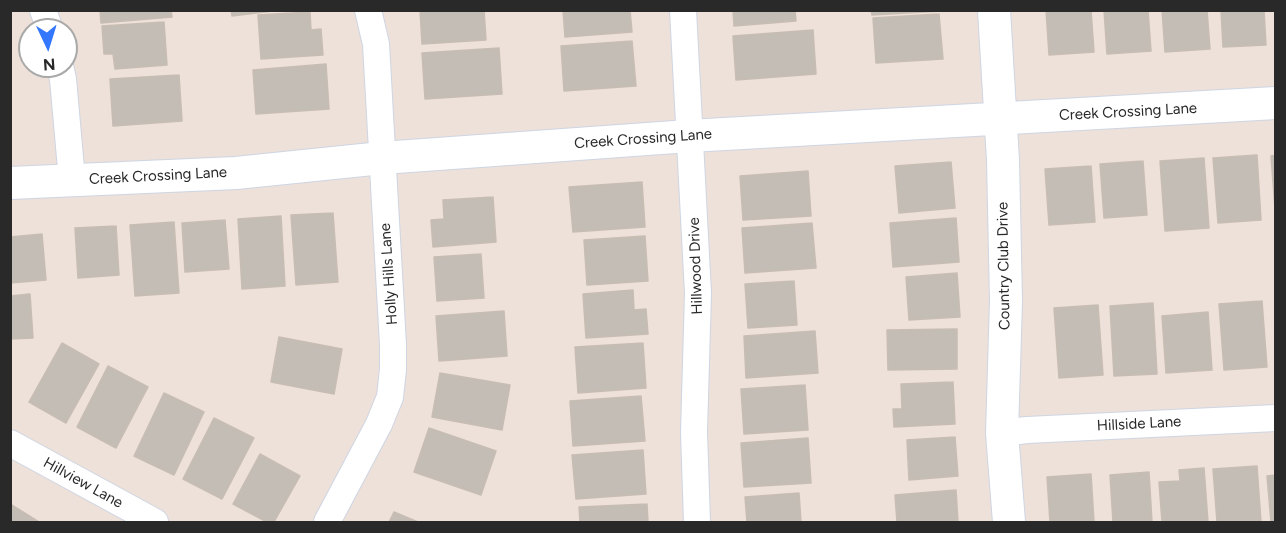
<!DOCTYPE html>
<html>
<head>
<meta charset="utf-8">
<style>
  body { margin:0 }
  #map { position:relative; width:1286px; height:533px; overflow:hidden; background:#ede1d9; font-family:Figtree,sans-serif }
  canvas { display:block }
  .frame { position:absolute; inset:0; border:12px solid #292929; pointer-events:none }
  .north { position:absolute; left:18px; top:18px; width:60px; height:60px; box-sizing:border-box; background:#fff; border:2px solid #a9a9a9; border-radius:50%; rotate:176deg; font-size:16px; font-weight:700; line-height:24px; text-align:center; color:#292929 }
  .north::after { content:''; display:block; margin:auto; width:21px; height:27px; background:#3477ff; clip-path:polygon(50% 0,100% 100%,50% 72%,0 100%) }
</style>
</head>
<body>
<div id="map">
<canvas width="1286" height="533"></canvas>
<div class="frame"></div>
<div class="north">N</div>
</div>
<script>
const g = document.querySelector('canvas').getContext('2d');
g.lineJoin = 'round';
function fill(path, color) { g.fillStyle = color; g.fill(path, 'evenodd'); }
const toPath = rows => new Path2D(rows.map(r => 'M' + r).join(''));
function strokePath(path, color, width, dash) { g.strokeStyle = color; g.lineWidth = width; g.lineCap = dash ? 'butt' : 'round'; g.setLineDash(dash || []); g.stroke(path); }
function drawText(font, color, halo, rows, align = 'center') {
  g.font = font + ' Figtree,sans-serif'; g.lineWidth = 4.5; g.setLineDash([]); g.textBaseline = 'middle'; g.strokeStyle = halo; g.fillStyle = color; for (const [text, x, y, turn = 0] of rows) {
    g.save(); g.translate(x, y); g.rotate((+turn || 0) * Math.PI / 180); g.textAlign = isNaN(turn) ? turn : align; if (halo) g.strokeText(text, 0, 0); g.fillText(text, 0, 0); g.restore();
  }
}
const building = toPath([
  [100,10,171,10,172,17,101,23,100,10],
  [231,10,281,10,232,16,231,10],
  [420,10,484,10,486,40,422,44,420,10],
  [563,10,630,10,632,32,565,37,563,10],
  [733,10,795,10,796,21,734,26,733,10],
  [871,10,940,10,941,11,872,15,871,10],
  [1046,10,1091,10,1094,52,1049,55,1046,10],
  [1104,10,1148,10,1151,51,1107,54,1104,10],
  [1162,10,1207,10,1210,49,1165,52,1162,10],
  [1221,10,1264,10,1266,45,1223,47,1221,10],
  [310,12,311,30,321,29,323,55,261,59,258,15,310,12],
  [939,14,943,59,876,63,873,18,939,14],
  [164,22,167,65,115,69,113,54,104,54,102,26,164,22],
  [813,30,816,74,736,80,733,36,813,30],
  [632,41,636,86,564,91,561,46,632,41],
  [499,48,502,94,425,99,422,53,499,48],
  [326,64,329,109,256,114,253,70,326,64],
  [179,75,182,121,113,126,110,79,179,75],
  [1257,155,1261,220,1218,223,1213,158,1257,155],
  [1276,155,1276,209,1275,209,1271,156,1276,155],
  [1204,158,1209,228,1165,231,1160,161,1204,158],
  [1143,161,1147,215,1104,218,1100,164,1143,161],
  [951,162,955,208,899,213,895,166,951,162],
  [1091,166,1095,222,1049,225,1045,169,1091,166],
  [808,171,811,216,743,220,740,176,808,171],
  [642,182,645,227,573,232,569,187,642,182],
  [493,197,496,242,433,247,431,220,444,219,443,200,493,197],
  [333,213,338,282,296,285,291,215,333,213],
  [281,216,285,286,242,289,238,219,281,216],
  [956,218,959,262,893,267,890,223,956,218],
  [225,220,229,269,185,272,182,223,225,220],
  [174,222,179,293,135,296,130,225,174,222],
  [812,223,816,268,745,273,742,228,812,223],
  [116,226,119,275,78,278,75,228,116,226],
  [42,234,46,280,10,283,10,237,42,234],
  [645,236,648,281,587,285,584,240,645,236],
  [481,254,484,298,437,301,434,257,481,254],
  [957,273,960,317,909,320,906,277,957,273],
  [794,281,797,325,748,328,745,284,794,281],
  [633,290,634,310,646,309,648,334,586,338,583,294,633,290],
  [30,294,33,338,10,339,10,296,30,294],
  [1262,301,1267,367,1224,370,1219,304,1262,301],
  [1153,303,1157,374,1114,376,1110,306,1153,303],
  [1098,305,1103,375,1059,378,1054,308,1098,305],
  [504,311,507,356,439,361,436,316,504,311],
  [1208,312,1212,370,1166,373,1162,316,1208,312],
  [957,329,957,369,888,370,887,330,957,329],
  [815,331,818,373,746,378,744,336,815,331],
  [279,337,342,349,334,394,271,382,279,337],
  [62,343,99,364,66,423,29,402,62,343],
  [643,343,646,388,578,393,575,347,643,343],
  [108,366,148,387,116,448,77,427,108,366],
  [440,373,510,385,502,430,432,417,440,373],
  [953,382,955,424,894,427,893,409,902,409,901,384,953,382],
  [805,385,808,430,744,434,741,389,805,385],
  [164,393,204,412,174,475,134,456,164,393],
  [641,396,645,441,573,446,570,401,641,396],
  [214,418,254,438,222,499,183,479,214,418],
  [429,428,496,451,481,495,414,472,429,428],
  [955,437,958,476,909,480,907,440,955,437],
  [808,438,811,483,744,487,741,443,808,438],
  [643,450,646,494,576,499,572,455,643,450],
  [260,454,300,476,274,522,267,522,233,504,260,454],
  [1257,466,1261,522,1217,522,1213,469,1257,466],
  [1204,468,1208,522,1162,522,1159,482,1180,481,1179,470,1204,468],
  [1149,472,1152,522,1113,522,1110,475,1149,472],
  [1091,474,1094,522,1050,522,1047,477,1091,474],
  [1276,475,1276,522,1271,522,1267,476,1276,475],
  [956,490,958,522,897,522,895,495,956,490],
  [799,493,801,522,747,522,745,497,799,493],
  [10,504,39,522,10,522,10,504],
  [647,504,648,522,580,522,579,507,647,504],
  [394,512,418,522,389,522,394,512]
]);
const minor = toPath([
  [43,10,50,30],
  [683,10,698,293,694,432,697,522],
  [60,66,63,79,72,180],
  [1002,433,1027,430,1276,418],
  [10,443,155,522],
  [327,522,379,424,390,397,393,369,393,345,376,44,368,10]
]);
const tertiary = toPath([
  [994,10,1003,160,1006,301,1002,433,1009,522],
  [10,183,236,173,382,158,689,136,1276,103]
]);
const streetNames = [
  ["Creek Crossing Lane",1128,112,-3],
  ["Creek Crossing Lane",643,139,-4],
  ["Creek Crossing Lane",158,176,-3],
  ["Hillwood Drive",696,266,-92],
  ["Country Club Drive",1004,266,-91],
  ["Holly Hills Lane",389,274,-94],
  ["Hillside Lane",1139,424,-3],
  ["Hillview Lane",83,483,29]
];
fill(building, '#c4bdb5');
strokePath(building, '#c8bdb3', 1.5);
strokePath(minor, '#ced5e3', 28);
strokePath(tertiary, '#ced5e3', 34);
strokePath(minor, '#fff', 26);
strokePath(tertiary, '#fff', 32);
drawText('15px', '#292929', '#fff', streetNames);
</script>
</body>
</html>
